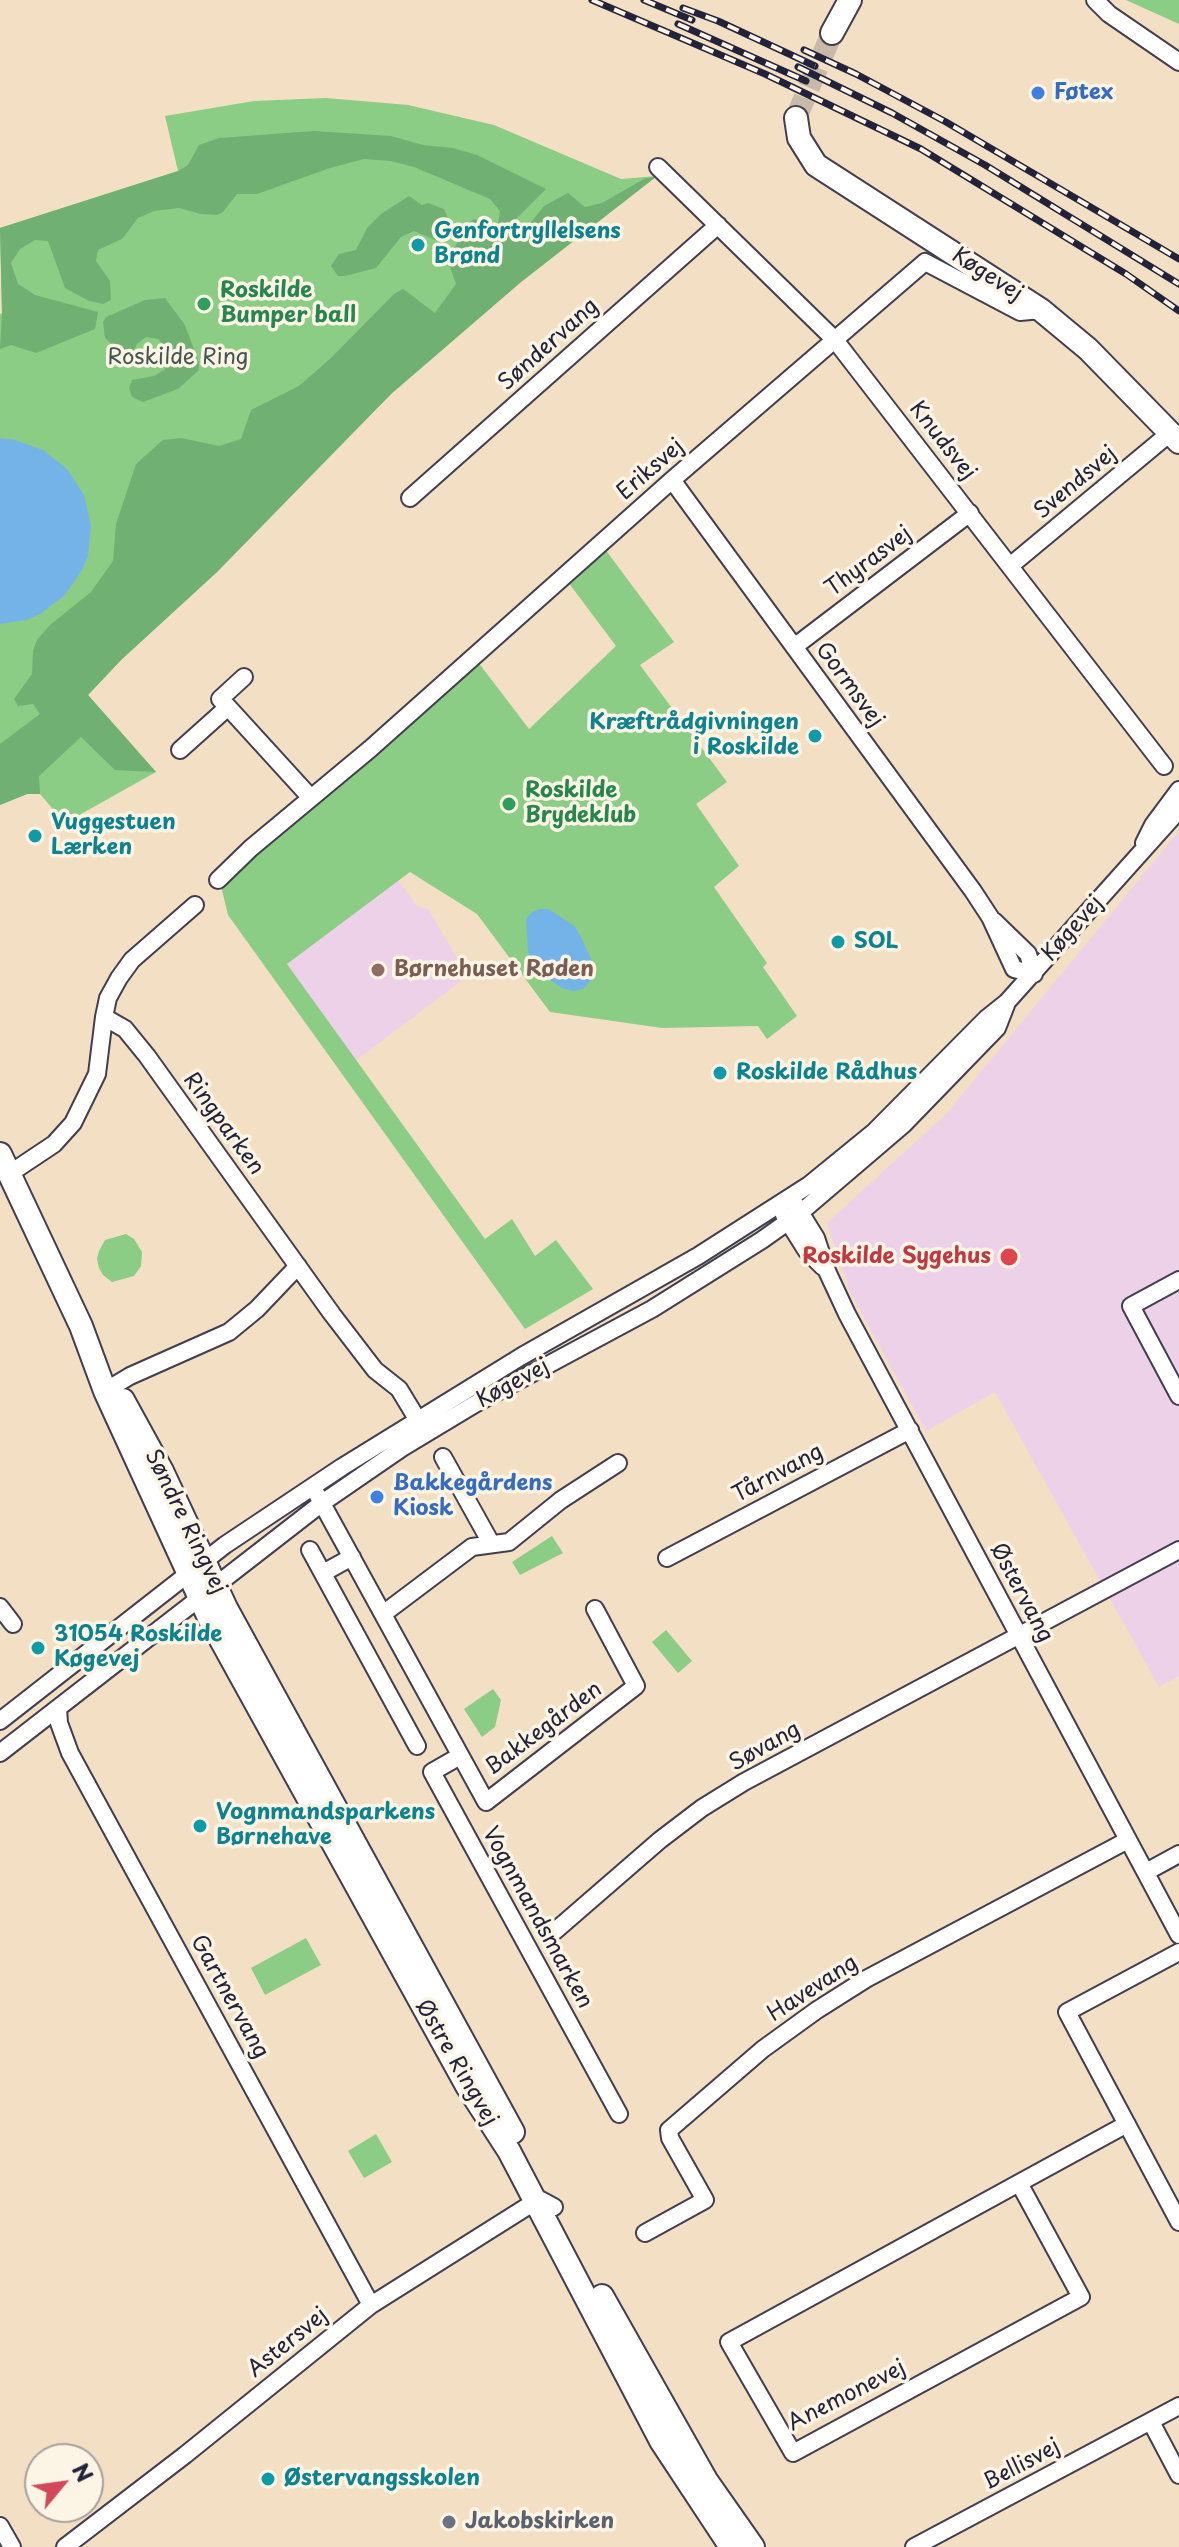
<!DOCTYPE html>
<html>
<head>
<meta charset="utf-8">
<style>
  body { margin:0 }
  #map { position:relative; width:1179px; height:2547px; overflow:hidden; background:#f3dfc3; font-family:"Playpen Sans",sans-serif }
  canvas { display:block }
  .north { position:absolute; left:24px; top:2443px; width:80px; height:80px; box-sizing:border-box; background:#fcf5e5; border:2px solid #a5a1a1; border-radius:50%; rotate:61deg; font-size:22px; font-weight:700; line-height:32px; text-align:center; color:#22223b }
  .north::after { content:''; display:block; margin:auto; width:28px; height:36px; background:#d1495b; clip-path:polygon(50% 0,100% 100%,50% 72%,0 100%) }
</style>
</head>
<body>
<div id="map">
<canvas width="1179" height="2547"></canvas>
<div class="north">N</div>
</div>
<script>
const g = document.querySelector('canvas').getContext('2d');
g.lineJoin = 'round';
function fill(path, color) { g.fillStyle = color; g.fill(path, 'evenodd'); }
const toPath = rows => new Path2D(rows.map(r => 'M' + r).join(''));
function strokePath(path, color, width, dash) { g.strokeStyle = color; g.lineWidth = width; g.lineCap = dash ? 'butt' : 'round'; g.setLineDash(dash || []); g.stroke(path); }
function drawText(font, color, halo, rows, align = 'center') {
  g.font = font + ' "Playpen Sans",sans-serif'; g.lineWidth = 7; g.setLineDash([]); g.textBaseline = 'middle'; g.strokeStyle = halo; g.fillStyle = color; for (const [text, x, y, turn = 0] of rows) {
    g.save(); g.translate(x, y); g.rotate((+turn || 0) * Math.PI / 180); g.textAlign = isNaN(turn) ? turn : align; if (halo) g.strokeText(text, 0, 0); g.fillText(text, 0, 0); g.restore();
  }
}
const built = toPath([
  [1179,831,1179,1676,1159,1687,995,1392,926,1431,850,1292,827,1223,946,1114],
  [398,880,417,906,428,909,468,976,355,1061,287,964]
]);
const green = toPath([
  [1126,0,1179,0,1179,24],
  [326,98,408,105,494,125,621,179,657,176,521,282,391,394,217,572,121,660,88,695,156,772,65,823,40,794,27,794,0,805,0,314,2,313,0,228,178,171,165,116,254,101],
  [605,549,674,642,640,665,727,782,696,804,739,866,714,887,767,963,763,967,797,1016,767,1039,758,1026,662,1028,550,1012,477,914,410,872,287,964,485,1239,512,1219,535,1256,556,1240,593,1289,525,1329,228,915,221,886,478,662,529,729,616,646,568,582],
  [126,1234,134,1239,142,1252,141,1266,134,1276,112,1282,103,1275,99,1268,97,1259,99,1251,105,1240],
  [552,1536,563,1553,520,1575,512,1562],
  [666,1630,692,1661,678,1673,652,1642],
  [493,1689,501,1700,495,1727,482,1737,464,1709],
  [306,1938,321,1965,265,1995,251,1968],
  [376,2134,392,2162,364,2178,348,2151]
]);
const forest = toPath([
  [314,131,391,136,423,145,453,148,477,155,546,189,512,223,498,223,500,211,490,199,414,167,391,161,364,159,330,168,257,194,237,194,223,212,217,215,201,214,179,208,154,211,138,218,122,239,98,250,96,261,110,281,111,300,103,304,89,301,65,288,48,241,35,240,20,249,11,263,18,284,35,295,98,312,95,329,36,353,11,345,0,349,2,313,0,228,178,171,188,165,199,145,219,138],
  [657,176,521,282,391,394,217,572,121,660,88,695,156,772,115,770,81,737,39,776,40,794,27,794,0,805,0,744,40,714,33,704,18,706,14,699,32,674,33,651,37,640,50,625,91,592,113,561,116,524,136,464,163,440,181,438,219,446,241,439,251,410,299,386,331,358,394,294,403,289,435,313,456,284,449,264,449,256,462,235,454,232,446,240,435,240,414,231,401,237,376,268,345,276,338,276,331,266,339,254,356,250,367,228,381,214,409,196,422,205,428,203,444,209,450,223,460,227,475,219,490,226,504,239,527,227,544,206,568,193,585,207,602,203,644,179],
  [165,298,185,325,199,363,199,370,178,389,143,402,132,397,129,388,132,380,154,376,165,369,168,360,167,349,158,339,146,337,137,344,133,352,114,346,105,338,103,322,106,317,145,300]
]);
const water = toPath([
  [0,438,15,440,43,450,67,469,84,495,91,525,88,556,82,570,65,595,40,614,26,620,0,624],
  [539,909,548,909,558,915,574,926,580,935,594,965,595,976,583,989,574,991,562,988,546,977,535,966,528,952,526,919,531,913]
]);
const majorTunnel = toPath([
  [796,118,832,33]
]);
const minor = toPath([
  [1095,0,1109,14,1179,62],
  [658,167,835,340,1164,766],
  [672,480,973,891,990,917,1014,969,1034,974],
  [410,498,718,225],
  [1010,566,1170,433],
  [794,647,970,513],
  [228,707,220,699,244,677],
  [180,750,228,707,311,798],
  [1144,843,1153,825,1179,790],
  [218,880,251,848,370,749,672,480,925,262,1020,312,1041,310],
  [994,921,1028,954,1034,974],
  [104,1017,125,1029,147,1056,332,1314,375,1370,399,1389,422,1427],
  [9,1174,54,1144,73,1123,97,1074,104,1017,108,998,119,978,132,960,195,905],
  [795,1204,816,1238,827,1271,847,1314,1179,1935],
  [784,1215,806,1250,823,1267],
  [1179,1280,1131,1306,1179,1396],
  [105,1391,130,1376,229,1332,257,1309,298,1266],
  [443,1457,491,1543],
  [318,1496,486,1802,636,1686,595,1609],
  [310,1550,417,1746],
  [667,1558,910,1430],
  [323,1573,352,1557],
  [0,1607,13,1624],
  [383,1614,472,1547,509,1542,561,1500,618,1463],
  [58,1708,59,1723,70,1753,371,2305],
  [0,1721,225,1545,342,1467,522,1356,698,1256,809,1185,874,1132,987,1018,1007,1002,1179,810],
  [0,1753,322,1503,402,1448,475,1404,652,1309,762,1240,800,1213,903,1125,997,1028,1006,1005],
  [460,1756,432,1772,619,2114],
  [1146,1872,1179,1854],
  [555,1931,660,1840,702,1808,744,1782,1179,1550],
  [1179,1952,1067,2012,1179,2222],
  [1019,2183,1081,2297,793,2453,729,2342,1019,2183,1127,2124],
  [645,2233,705,2200,670,2138,669,2130,763,2049,817,2010,866,1979,1128,1840],
  [1151,2422,1179,2475],
  [0,2526,12,2547],
  [65,2547,185,2455,371,2305,536,2201,541,2200,554,2207],
  [914,2547,1179,2406]
]);
const major = toPath([
  [832,33,850,0],
  [796,118,799,138,816,165,1041,310,1088,349,1179,442],
  [0,1154,81,1326,105,1391,210,1620,467,2086,509,2151,661,2441,731,2547],
  [123,1400,162,1471,226,1608,513,2132],
  [602,2296,706,2480,753,2547]
]);
const rail = toPath([
  [592,0,765,74,921,149,1126,274,1179,311],
  [644,0,692,20],
  [683,8,718,21,815,66],
  [678,24,806,81],
  [804,50,856,74,946,122,1179,259],
  [798,67,892,113,985,165,1179,284]
]);
const markers = [
  [1038,93,8,"#3f7fe0"],
  [418,245,8,"#0f9aa8"],
  [204,304,8,"#2e9e5b"],
  [815,736,8,"#0f9aa8"],
  [509,804,8,"#2e9e5b"],
  [35,836,8,"#0f9aa8"],
  [838,942,8,"#0f9aa8"],
  [378,970,8,"#8d6e63"],
  [720,1073,8,"#0f9aa8"],
  [1009,1257,10,"#e0444e"],
  [377,1497,8,"#3f7fe0"],
  [38,1648,8,"#0f9aa8"],
  [200,1826,8,"#0f9aa8"],
  [268,2479,8,"#0f9aa8"],
  [449,2522,8,"#6b7280"]
];
const shopNames = [
  ["Føtex",1054,93],
  ["Bakkegårdens",393,1484],
  ["Kiosk",393,1509]
];
const cultureNames = [
  ["Genfortryllelsens",434,232],
  ["Brønd",434,257],
  ["Kræftrådgivningen",799,723,"right"],
  ["i Roskilde",799,748,"right"],
  ["Vuggestuen",51,823],
  ["Lærken",51,848],
  ["SOL",854,942],
  ["Roskilde Rådhus",736,1073],
  ["31054 Roskilde",54,1635],
  ["Køgevej",54,1660],
  ["Vognmandsparkens",216,1813],
  ["Børnehave",216,1838],
  ["Østervangsskolen",284,2479]
];
const streetNames = [
  ["Køgevej",987,275,33],
  ["Søndervang",549,345,-42],
  ["Knudsvej",942,441,52],
  ["Eriksvej",651,470,-41],
  ["Svendsvej",1076,483,-40],
  ["Thyrasvej",869,562,-37],
  ["Gormsvej",849,685,54],
  ["Køgevej",1073,929,-48],
  ["Ringparken",223,1124,54],
  ["Køgevej",513,1384,-28],
  ["Tårnvang",778,1474,-28],
  ["Søndre Ringvej",185,1522,64],
  ["Østervang",1021,1593,62],
  ["Bakkegården",544,1729,-37],
  ["Søvang",765,1747,-29],
  ["Vognmandsmarken",537,1918,61],
  ["Havevang",813,1989,-33],
  ["Gartnervang",229,1997,61],
  ["Østre Ringvej",456,2063,60],
  ["Astersvej",288,2343,-39],
  ["Anemonevej",847,2396,-27],
  ["Bellisvej",1022,2465,-28]
];
const leisureNames = [
  ["Roskilde",220,291],
  ["Bumper ball",220,316],
  ["Roskilde",525,791],
  ["Brydeklub",525,816]
];
const parkNames = [
  ["Roskilde Ring",178,358]
];
const educationNames = [
  ["Børnehuset Røden",394,970]
];
const healthNames = [
  ["Roskilde Sygehus",991,1257]
];
const worshipNames = [
  ["Jakobskirken",465,2522]
];
fill(built, '#edd1e9');
fill(green, '#8bcd85');
fill(forest, '#70b072');
fill(water, '#74b3e7');
strokePath(majorTunnel, '#c9b9a8', 22, [22, 11]);
strokePath(minor, '#413e4f', 20);
strokePath(major, '#413e4f', 26);
strokePath(minor, '#fff', 16);
strokePath(major, '#fff', 22);
strokePath(rail, '#22223b', 7);
strokePath(rail, '#fcf5e5', 4, [12]);
for (const [x, y, r, color] of markers) { const dot = new Path2D(); dot.arc(x, y, r, 0, 2 * Math.PI); g.fillStyle = color; g.fill(dot); strokePath(dot, '#fcf5e5', 3); }
drawText('bold 22px', '#366cbe', '#fcf5e5', shopNames, 'left');
drawText('bold 22px', '#0d838f', '#fcf5e5', cultureNames, 'left');
drawText('22px', '#22223b', '#fcf5e5', streetNames);
drawText('bold 22px', '#27864d', '#fcf5e5', leisureNames, 'left');
drawText('22px', '#425551', '#fcf5e5', parkNames);
drawText('bold 22px', '#785e54', '#fcf5e5', educationNames, 'left');
drawText('bold 22px', '#be3a42', '#fcf5e5', healthNames, 'right');
drawText('bold 22px', '#5b616d', '#fcf5e5', worshipNames, 'left');
</script>
</body>
</html>
